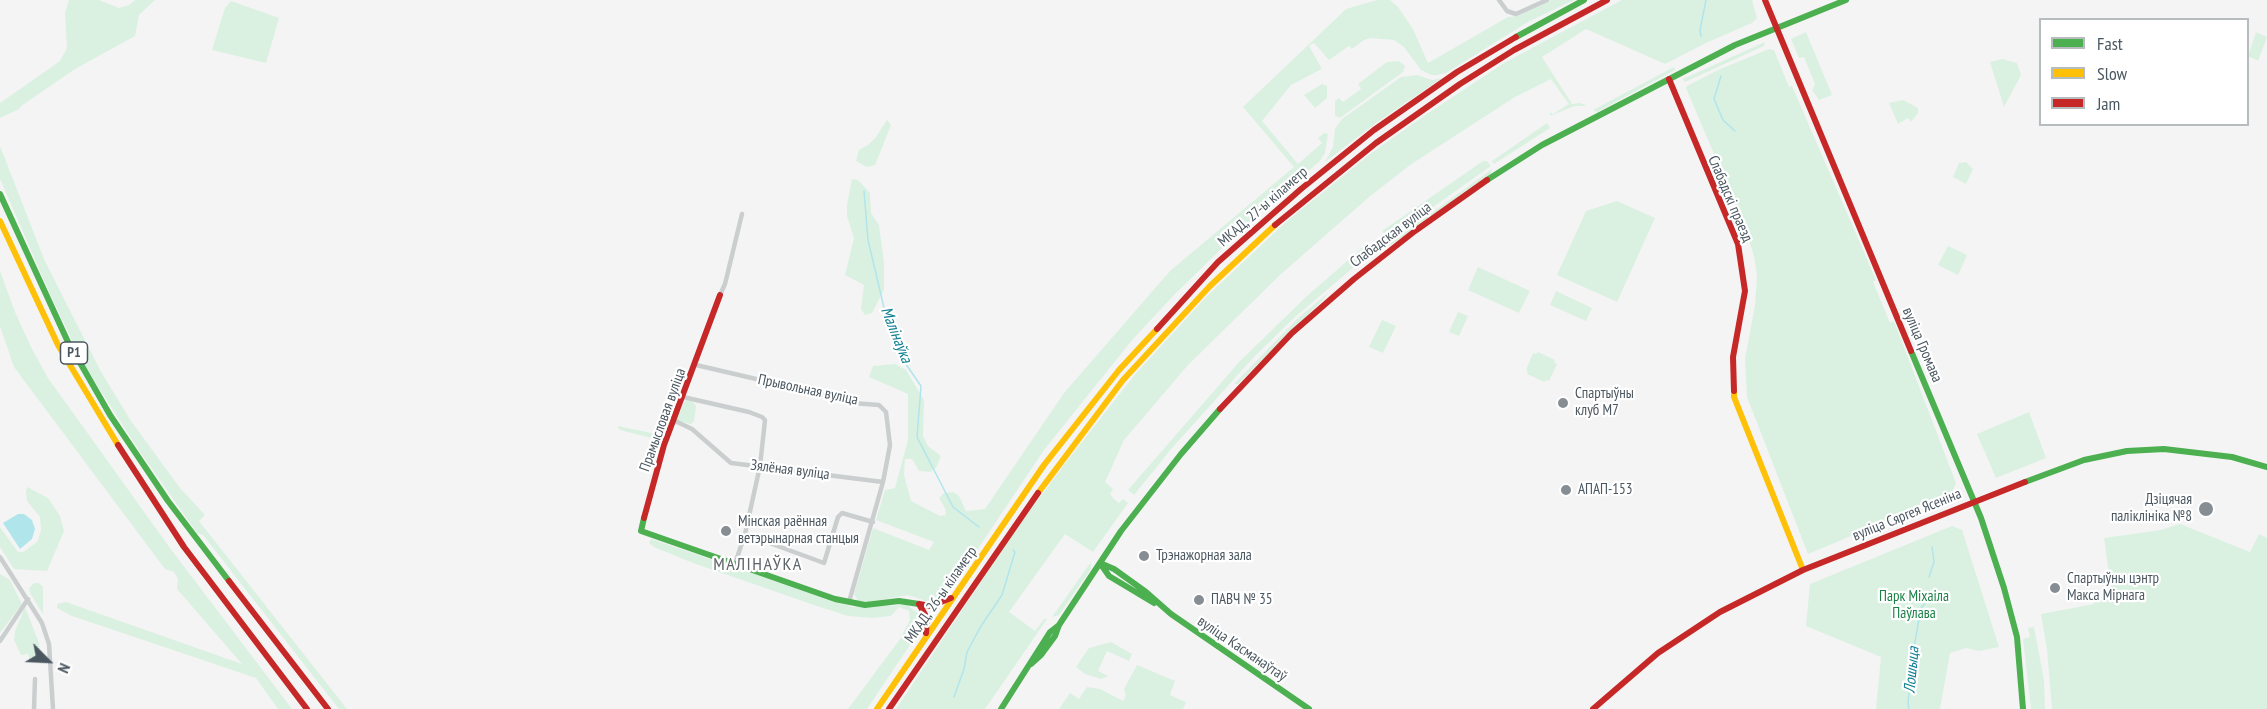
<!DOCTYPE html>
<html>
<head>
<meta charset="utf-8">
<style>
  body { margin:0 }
  #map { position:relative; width:2267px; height:709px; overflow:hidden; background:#f4f4f4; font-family:"PT Sans Narrow",sans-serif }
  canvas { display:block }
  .legend { position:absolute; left:2039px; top:18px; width:210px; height:108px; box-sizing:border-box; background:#fff; border:2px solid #b7bcbf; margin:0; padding:8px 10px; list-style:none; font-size:18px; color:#4b5760 }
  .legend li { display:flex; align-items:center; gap:12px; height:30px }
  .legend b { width:30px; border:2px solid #b7bcbf }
  .north { position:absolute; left:18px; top:631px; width:60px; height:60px; -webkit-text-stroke:4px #fff; paint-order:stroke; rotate:114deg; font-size:16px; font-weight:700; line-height:24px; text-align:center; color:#4b5760 }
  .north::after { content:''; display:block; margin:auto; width:21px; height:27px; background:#4b5760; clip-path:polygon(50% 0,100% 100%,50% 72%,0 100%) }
</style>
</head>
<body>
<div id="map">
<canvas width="2267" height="709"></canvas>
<ul class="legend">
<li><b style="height:8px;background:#4caf50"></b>Fast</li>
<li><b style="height:8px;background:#ffc107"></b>Slow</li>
<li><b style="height:8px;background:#c62828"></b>Jam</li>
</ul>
<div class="north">N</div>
</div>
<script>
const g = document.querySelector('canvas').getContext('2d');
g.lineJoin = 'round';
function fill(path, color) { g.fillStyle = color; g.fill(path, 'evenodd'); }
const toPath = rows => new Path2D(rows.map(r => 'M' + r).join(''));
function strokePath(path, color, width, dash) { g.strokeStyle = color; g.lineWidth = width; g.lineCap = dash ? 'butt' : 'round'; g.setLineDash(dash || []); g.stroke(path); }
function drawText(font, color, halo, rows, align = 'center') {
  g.font = font + ' "PT Sans Narrow",sans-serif'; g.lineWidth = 4.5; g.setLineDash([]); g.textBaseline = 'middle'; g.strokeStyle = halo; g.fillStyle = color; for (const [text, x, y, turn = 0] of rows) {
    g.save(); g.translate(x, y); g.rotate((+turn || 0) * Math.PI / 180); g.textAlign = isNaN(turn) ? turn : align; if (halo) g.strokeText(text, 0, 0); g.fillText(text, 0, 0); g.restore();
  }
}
const green = toPath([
  [69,0,99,0,119,8,129,5,135,0,155,0,139,15,135,36,75,69,21,106,19,109,0,118,0,103,60,61,67,48,65,13],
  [1377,0,1390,0,1398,7,1413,29,1428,63,1508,17,1517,16,1551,0,1574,0,1528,22,1446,73,1437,75,1431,75,1421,70,1404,47,1394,40,1371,38,1364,40,1352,49,1349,46,1329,60,1314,43,1309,46,1322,69,1291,85,1262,121,1298,164,1322,143,1318,138,1324,133,1328,134,1325,153,1319,162,1254,217,1175,294,1133,339,1044,450,947,595,932,603,908,595,864,603,858,601,854,594,873,528,929,550,934,542,876,520,885,490,895,488,908,440,908,394,869,377,873,366,895,364,906,370,924,400,923,436,928,446,941,456,936,468,930,472,919,471,912,459,905,459,904,475,911,501,940,516,946,515,945,508,939,498,944,493,953,492,959,496,966,511,985,509,1064,393,1170,271,1294,167,1243,107,1346,9],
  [1622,0,1752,0,1757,18,1752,23,1706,43,1665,64,1586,29,1542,57,1572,104,1580,103,1587,106,1575,106,1552,115,1550,115,1550,112,1553,114,1569,104,1551,79,1515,97,1410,165,1368,198,1281,274,1188,365,1124,440,1105,482,1113,489,1110,494,1114,499,1119,503,1123,499,1128,503,1093,552,1065,534,1009,612,1035,631,1044,619,1047,619,985,709,896,709,1017,528,1067,461,1137,372,1207,296,1286,222,1374,151,1421,118,1504,63],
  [231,1,279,18,266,63,212,50,225,8],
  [1806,32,1832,95,1819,100,1812,90,1815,84,1804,57,1799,58,1791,39],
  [2256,32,2267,37,2258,61,2248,56],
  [1765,42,1764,46,1685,82,1683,79],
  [1769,49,1774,50,1789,87,1792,86,1876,280,1873,282,1890,323,1894,321,1956,483,1952,494,1808,554,1747,397,1745,359,1755,305,1757,276,1754,256,1743,222,1686,88,1687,86,1718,70],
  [2002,59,2017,63,2021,75,2004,107,1990,62],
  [1399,61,1405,66,1403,72,1340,118,1335,116,1335,101,1339,98,1343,102,1361,89,1358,84,1387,62],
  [1674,67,1675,70,1597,112,1593,110],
  [1417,75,1432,80,1442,78,1376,123,1325,162,1333,147,1335,129,1342,119,1401,77],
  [1322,84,1327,86,1327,98,1315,108,1304,95],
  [1903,100,1918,108,1918,113,1911,122,1908,118,1898,124,1889,103],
  [887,120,891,125,875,165,867,167,856,161,859,150,868,145,876,137],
  [1547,123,1550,128,1494,164,1492,161],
  [0,146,44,259,100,370,131,421,180,488,205,515,199,521,347,709,339,709,203,535,197,533,138,449,83,363,49,292,0,179],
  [1483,161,1487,161,1491,166,1388,239,1382,231],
  [1966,162,1973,169,1966,184,1953,177,1959,163],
  [1492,169,1491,174,1391,245,1386,246],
  [852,179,858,180,870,193,871,213,879,225,884,263,884,290,872,313,865,315,861,309,864,285,845,275,854,238,847,216,847,205],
  [1617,201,1655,218,1617,302,1557,275,1586,211],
  [1368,243,1374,250,1295,317,1253,358,1172,448,1134,495,1128,490,1240,361,1308,295],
  [1948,246,1967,255,1958,275,1938,265],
  [1478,267,1530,291,1519,313,1468,290],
  [0,271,15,312,32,349,48,378,170,548,292,709,278,709,256,678,72,616,57,608,57,604,66,602,242,664,177,589,178,579,174,572,165,569,14,367,0,326],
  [1556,291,1592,308,1586,321,1550,305],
  [1329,292,1319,304,1238,384,1234,384,1297,319],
  [1458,312,1468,316,1459,336,1449,332],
  [1382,320,1396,326,1383,353,1369,347],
  [1538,352,1555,360,1554,362,1557,364,1549,381,1546,380,1545,382,1527,374,1528,371,1526,370,1533,353,1536,354],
  [686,400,693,402,696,406,694,421,691,424,678,421,676,419],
  [2029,412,2046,458,1996,478,1977,434],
  [667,420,669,421,663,438,659,440,620,430,618,428,618,426,661,435],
  [27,487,48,498,60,516,64,531,47,571,14,569,0,547,0,527,18,552,23,552,37,542,41,531,40,517,27,501,26,492],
  [2180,524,2250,552,2259,534,2267,538,2267,709,2052,709,2047,650,2041,614,2094,604,2096,599,2110,594,2111,589,2104,538,2161,530],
  [1952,526,1962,530,1999,647,1979,651,1966,648,1950,653,1940,709,1876,709,1881,657,1806,626,1810,584],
  [651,539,853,607,907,605,919,614,923,621,922,627,867,709,848,709,900,639,910,620,909,611,899,607,891,616,873,618,848,616,817,606,693,563,654,547,649,543],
  [1091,562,1091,569,1059,615,1052,617],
  [0,574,10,580,22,604,0,633],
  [34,583,39,583,43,587,43,614,30,593,29,588],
  [25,607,39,643,40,662,31,662,28,654,21,655,14,640,15,631],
  [2034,627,2044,680,2045,709,2031,709,2023,639,2030,637,2028,628],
  [1111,642,1132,654,1129,661,1107,651,1098,671,1108,676,1101,679,1085,674,1076,667,1089,648],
  [1137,665,1175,681,1170,695,1186,702,1183,709,1059,709,1070,693,1079,699,1087,687,1100,689,1123,701,1126,695,1124,689]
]);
const water = toPath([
  [18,514,24,514,32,520,35,529,32,539,20,549,3,523]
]);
const stream = toPath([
  [1701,36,1700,30,1706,0],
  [1721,76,1714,99,1723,120,1735,131],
  [864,191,868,240,885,312,901,357,921,386,917,437,953,507,979,527],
  [1929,577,1934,562,1932,547],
  [954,697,964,669,967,652,981,626,1002,595,1015,552,1013,550],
  [1909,709,1908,703,1914,647,1921,608,1929,599]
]);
const street = toPath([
  [1499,0,1507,11,1516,14,1547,0],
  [720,295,725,284,742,214],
  [683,397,749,412,762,417,765,420,760,466,745,534,735,564],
  [673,420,692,429,731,463,883,482,890,445,886,412,879,405,852,403,842,399,696,365],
  [745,534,824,563,838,517,842,513,873,522],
  [0,557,42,623,49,644,53,709],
  [849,602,883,482],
  [0,641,28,599],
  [34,709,35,679]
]);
const fast = toPath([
  [1516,37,1584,0],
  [1487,180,1542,145,1735,45,1846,0],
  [0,194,67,340,110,415,168,501,229,581],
  [1911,351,1981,518,2004,588,2017,637,2023,709],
  [2025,482,2084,460,2127,451,2164,449,2232,457,2267,467],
  [644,518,641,531,835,599,865,605,899,601,919,604],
  [1100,563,1114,569,1146,592,1171,614,1309,709],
  [1100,563,1109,576,1154,603],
  [1031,664,1041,655,1055,636,1059,625,1121,531,1181,454,1220,409],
  [1001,709,1050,632,1059,625]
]);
const slow = toPath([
  [0,221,58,345,118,445],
  [1734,391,1734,397,1803,570],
  [1038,493,1123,380,1210,286,1275,225],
  [877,709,1044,465,1119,370,1157,329]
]);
const jam = toPath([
  [1765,0,1911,351],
  [1669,79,1738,244,1745,291,1733,357,1734,391],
  [1275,225,1376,143,1460,84,1514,50,1607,0],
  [1157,329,1218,262,1301,189,1374,130,1457,72,1516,37],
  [1220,409,1292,333,1354,279,1415,231,1487,180],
  [118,445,184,547,307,709],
  [644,518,664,445,720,295],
  [229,581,328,709],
  [919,604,927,618,926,633],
  [919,604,931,606,951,598],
  [889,709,1038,493],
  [1593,709,1658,653,1720,612,1803,570,2025,482]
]);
const markers = [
  [1563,403,6,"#868e94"],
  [1566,490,6,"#868e94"],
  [2206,509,8,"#868e94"],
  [726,531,6,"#868e94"],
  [1144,556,6,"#868e94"],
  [2055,588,6,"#868e94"],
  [1199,600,6,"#868e94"]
];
const shields = [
  [74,353,27]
];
const shieldNames = [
  ["Р1",74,353]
];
const streetNames = [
  ["Слабадскі праезд",1730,199,67],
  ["МКАД, 27-ы кіламетр",1263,207,-41],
  ["Слабадская вуліца",1391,235,-37],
  ["вуліца Громава",1922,345,67],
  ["Прывольная вуліца",808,390,12],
  ["Прамысловая вуліца",663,420,-70],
  ["Зялёная вуліца",790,470,7],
  ["вуліца Сяргея Ясеніна",1907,515,-22],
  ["МКАД, 26-ы кіламетр",941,595,-55],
  ["вуліца Касманаўтаў",1242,649,34]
];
const poiNames = [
  ["Спартыўны",1575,394],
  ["клуб М7",1575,411],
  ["АПАП-153",1578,490],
  ["Дзіцячая",2192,500,"right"],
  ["паліклініка №8",2192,517,"right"],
  ["Мінская раённая",738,522],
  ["ветэрынарная станцыя",738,539],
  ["Трэнажорная зала",1156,556],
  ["Спартыўны цэнтр",2067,579],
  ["Макса Мірнага",2067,596],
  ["ПАВЧ № 35",1211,600]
];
const parkNames = [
  ["Парк Міхаіла",1914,597],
  ["Паўлава",1914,614]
];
const waterNames = [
  ["Малінаўка",896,335,68],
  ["Лошыца",1912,670,-85]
];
const quarterNames = [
  ["МАЛІНАЎКА",758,565]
];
fill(green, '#daf1e1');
fill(water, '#b1e5ec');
strokePath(stream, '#b1e5ec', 1.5);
strokePath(street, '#cbcecf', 4.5);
strokePath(fast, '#4caf50', 6);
strokePath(slow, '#ffc107', 6);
strokePath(jam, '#c62828', 6);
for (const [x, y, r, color] of markers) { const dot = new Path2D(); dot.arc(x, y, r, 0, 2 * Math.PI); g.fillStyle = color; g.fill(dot); strokePath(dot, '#fff', 2); }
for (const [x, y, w] of shields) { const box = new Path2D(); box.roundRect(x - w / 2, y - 11, w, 22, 4.5); g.fillStyle = '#fff'; g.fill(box); strokePath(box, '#4b5760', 1.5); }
drawText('bold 14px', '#4b5760', null, shieldNames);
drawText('15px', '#4b5760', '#fff', streetNames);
drawText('15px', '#4b5760', '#fff', poiNames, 'left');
drawText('15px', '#1c8147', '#fff', parkNames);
drawText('italic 16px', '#138294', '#fff', waterNames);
g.letterSpacing = '1.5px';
drawText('18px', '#5f6468', '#fff', quarterNames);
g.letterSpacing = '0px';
</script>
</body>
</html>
